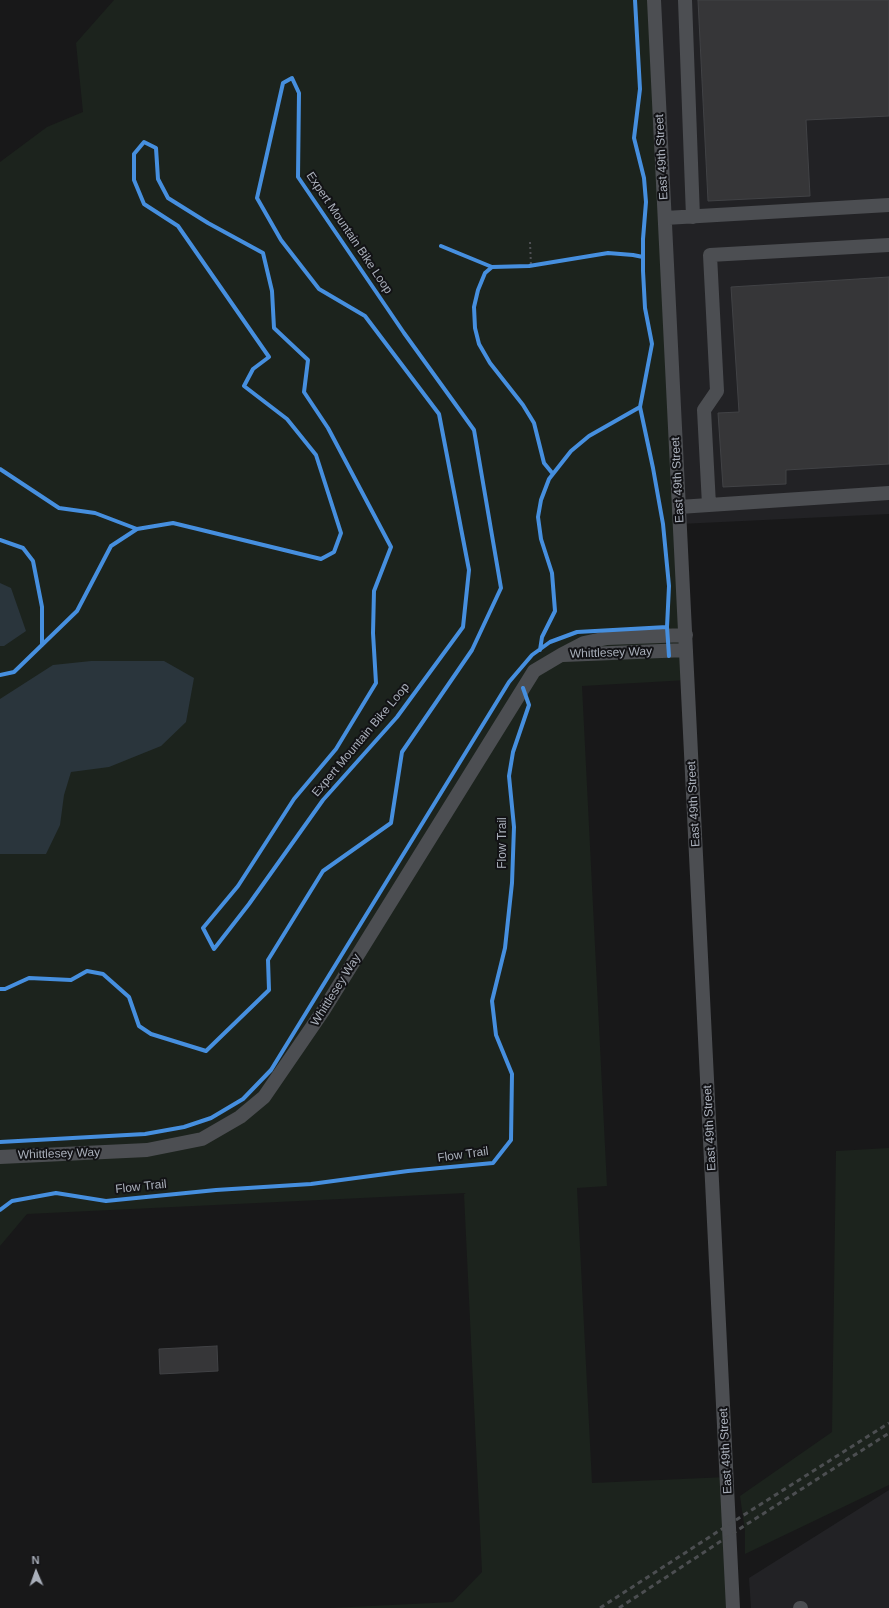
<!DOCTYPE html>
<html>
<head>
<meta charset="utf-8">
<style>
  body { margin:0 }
  #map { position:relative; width:889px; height:1608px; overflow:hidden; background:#181819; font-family:Helvetica,sans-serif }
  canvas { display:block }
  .north { position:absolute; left:16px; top:1552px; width:40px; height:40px; -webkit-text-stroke:3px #121215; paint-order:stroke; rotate:358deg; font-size:11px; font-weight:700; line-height:16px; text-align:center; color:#a9afba }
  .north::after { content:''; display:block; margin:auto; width:14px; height:18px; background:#a9afba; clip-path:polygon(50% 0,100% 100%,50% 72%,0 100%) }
</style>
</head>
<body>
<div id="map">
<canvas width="889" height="1608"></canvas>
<div class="north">N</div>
</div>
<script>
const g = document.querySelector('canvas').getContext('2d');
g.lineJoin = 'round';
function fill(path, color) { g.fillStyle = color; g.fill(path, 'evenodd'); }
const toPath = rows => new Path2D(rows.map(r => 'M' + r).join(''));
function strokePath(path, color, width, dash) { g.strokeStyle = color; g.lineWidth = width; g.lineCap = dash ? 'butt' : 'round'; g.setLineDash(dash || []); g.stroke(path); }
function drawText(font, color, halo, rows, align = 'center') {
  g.font = font + ' Helvetica,sans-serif'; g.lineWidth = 4; g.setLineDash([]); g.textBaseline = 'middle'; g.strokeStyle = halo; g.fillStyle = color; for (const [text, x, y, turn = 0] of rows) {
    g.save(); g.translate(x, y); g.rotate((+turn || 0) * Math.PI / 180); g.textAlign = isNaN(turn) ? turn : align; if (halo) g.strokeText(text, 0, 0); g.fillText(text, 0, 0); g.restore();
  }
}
const built = toPath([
  [654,0,889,0,889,514,680,524],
  [889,1490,889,1608,751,1608,749,1578]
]);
const green = toPath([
  [114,0,654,0,688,680,582,686,607,1186,577,1188,592,1483,727,1477,733,1608,330,1608,453,1602,482,1572,464,1194,466,1193,27,1214,0,1246,0,162,47,127,83,112,76,43],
  [889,1148,889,1485,745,1554,745,1531,740,1496,832,1432,836,1151]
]);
const water = toPath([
  [0,583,11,588,26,631,4,646,0,646],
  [91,661,164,661,194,678,186,722,161,746,109,767,71,772,64,795,60,825,46,854,0,854,0,699,53,665]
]);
const building = toPath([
  [698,0,889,0,889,116,806,120,810,196,708,201,698,0],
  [889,277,889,464,786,470,786,484,723,487,718,413,739,412,731,287,889,277],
  [217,1346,218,1371,160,1374,159,1349,217,1346]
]);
const path = toPath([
  [530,242,531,266]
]);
const minor = toPath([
  [654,0,733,1608],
  [685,0,693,217],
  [665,218,889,205],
  [709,505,704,410,717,391,710,255,889,245],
  [679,507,889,493],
  [563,655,686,650],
  [0,1157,147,1150,202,1139,240,1117,264,1097,323,1011,534,671,561,655,584,643,607,638,686,635],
  [800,1608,801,1608]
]);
const rail = toPath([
  [600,1608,728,1525,889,1423],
  [619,1608,744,1526,889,1433]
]);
const cycleway = toPath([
  [635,0,640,89,634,138,644,178,646,202,643,239,643,271,645,308,652,344,640,407,653,468,663,524,669,586,667,627,669,656],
  [441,246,492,267],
  [0,469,59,508,95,513,137,529],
  [553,474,544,463,534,423,523,405,490,363,479,344,475,328,474,307,478,290,485,273,492,267,529,266,608,253,633,255,643,257],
  [0,540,23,548,33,561,42,607,42,645],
  [540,650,542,637,555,611,552,573,541,539,538,517,541,500,549,479,571,451,589,436,640,407],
  [0,675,14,672,77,611,111,546,137,529,173,523,321,559,334,552,341,533,316,455,287,419,244,386,253,369,269,357,178,226,144,204,134,180,134,154,144,142,156,148,158,179,168,198,208,223,263,253,272,291,274,328,308,360,304,392,328,428,391,547,374,591,373,633,376,683,336,749,294,799,238,886,203,928,214,949,249,904,323,800,397,717,463,627,469,570,439,414,365,316,319,289,281,240,257,198,283,83,292,78,299,93,298,177,404,333,474,430,501,588,472,650,402,752,391,823,323,871,268,960,269,990,206,1051,151,1034,139,1026,129,997,103,974,87,971,71,980,29,978,5,989,0,989],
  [0,1142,145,1134,184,1127,211,1118,243,1099,271,1070,509,682,532,655,550,642,577,632,667,627],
  [0,1210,12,1201,56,1193,106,1201,216,1190,311,1184,408,1171,493,1163,511,1140,512,1074,496,1035,492,1001,505,948,512,883,514,827,509,776,513,752,529,705,523,688]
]);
const streetNames = [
  ["East 49th Street",662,157,-93],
  ["Expert Mountain Bike Loop",349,233,56],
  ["East 49th Street",678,480,-93],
  ["Whittlesey Way",611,653,-2],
  ["Expert Mountain Bike Loop",361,740,-50],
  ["East 49th Street",694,804,-93],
  ["Flow Trail",503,843,-90],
  ["Whittlesey Way",336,990,-58],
  ["East 49th Street",710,1128,-93],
  ["Whittlesey Way",59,1154,-2],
  ["Flow Trail",463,1155,-8],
  ["Flow Trail",141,1187,-6],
  ["East 49th Street",726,1451,-93]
];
fill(built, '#222225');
fill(green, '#1c231d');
fill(water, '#2a353c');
fill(building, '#363638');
strokePath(building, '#414245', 1);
strokePath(path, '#4e4f53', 2, [2, 3]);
strokePath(minor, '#4c4e52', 14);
strokePath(rail, '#4c4e51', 3, [5, 4]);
strokePath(cycleway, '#468fdf', 4);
drawText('12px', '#a9afba', '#121215', streetNames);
</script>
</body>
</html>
